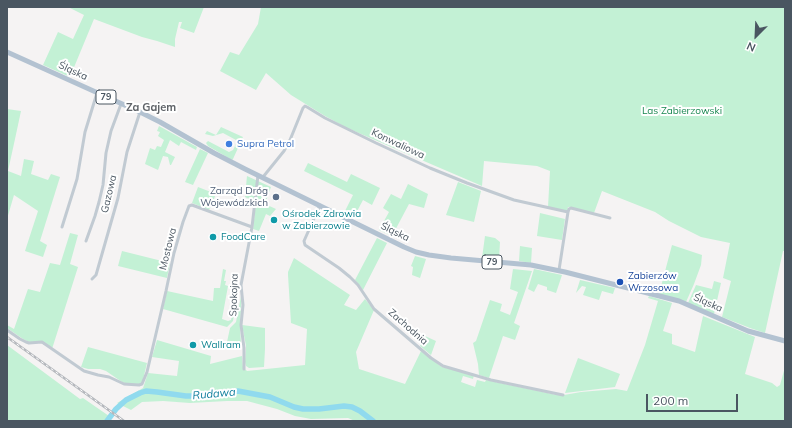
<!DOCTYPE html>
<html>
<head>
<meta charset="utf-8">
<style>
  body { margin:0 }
  #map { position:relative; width:792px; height:428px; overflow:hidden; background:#f5f3f3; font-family:Mulish,sans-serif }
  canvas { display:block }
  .frame { position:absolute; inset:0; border:8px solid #4a5661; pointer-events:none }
  .north { position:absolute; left:736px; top:16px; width:40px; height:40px; -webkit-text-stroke:3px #fff; paint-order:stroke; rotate:204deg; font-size:11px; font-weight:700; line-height:16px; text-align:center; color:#4a5661 }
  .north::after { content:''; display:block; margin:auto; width:14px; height:18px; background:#4a5661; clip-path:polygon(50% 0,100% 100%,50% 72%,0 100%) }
  .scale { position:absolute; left:646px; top:394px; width:92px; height:18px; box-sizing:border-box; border:2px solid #4a5661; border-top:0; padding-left:5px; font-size:12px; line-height:14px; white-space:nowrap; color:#4a5661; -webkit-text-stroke:3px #fff; paint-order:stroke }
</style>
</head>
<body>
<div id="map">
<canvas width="792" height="428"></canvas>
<div class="frame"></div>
<div class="north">N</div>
<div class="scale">200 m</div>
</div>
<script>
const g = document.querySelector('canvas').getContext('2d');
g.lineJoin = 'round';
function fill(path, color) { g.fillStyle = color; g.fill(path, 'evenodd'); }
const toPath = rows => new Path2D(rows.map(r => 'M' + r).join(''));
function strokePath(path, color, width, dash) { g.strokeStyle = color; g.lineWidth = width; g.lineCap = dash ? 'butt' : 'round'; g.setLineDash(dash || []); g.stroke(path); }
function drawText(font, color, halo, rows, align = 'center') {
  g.font = font + ' Mulish,sans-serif'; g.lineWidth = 4; g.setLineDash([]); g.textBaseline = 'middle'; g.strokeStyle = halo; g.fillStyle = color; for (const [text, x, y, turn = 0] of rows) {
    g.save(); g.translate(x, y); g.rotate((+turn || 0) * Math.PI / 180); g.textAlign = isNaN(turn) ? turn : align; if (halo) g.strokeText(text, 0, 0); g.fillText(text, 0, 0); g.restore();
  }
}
const green = toPath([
  [68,7,204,7,194,33,180,28,182,22,179,22,175,39,175,47,157,41,142,37,94,19,70,77,43,65,58,32,73,39,84,15],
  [261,7,785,7,785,251,783,251,765,333,750,328,722,317,731,281,723,278,730,243,701,237,669,221,655,212,602,191,594,213,568,207,567,212,548,207,550,171,537,166,484,161,482,186,347,128,325,116,291,95,266,73,256,90,220,71,230,52,239,55,258,24],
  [7,109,21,111,15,139,8,171,21,176,24,159,34,161,31,174,48,180,51,174,60,177,40,241,47,245,43,257,25,251,38,211,14,195,7,219],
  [159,126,197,147,196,150,181,142,179,146,170,140,165,152,175,157,171,165,170,165,168,157,163,156,158,170,145,164,150,148,155,150,157,146,161,147,164,140,158,136,160,132,157,131],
  [221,127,243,137,233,159,232,160,208,146,206,143,208,141,229,152,233,150,237,142,236,140,223,133,213,136,205,134,207,131,216,135],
  [200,149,208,153,193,185,185,182],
  [308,163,347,182,351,174,380,188,372,205,363,200,354,217,344,213,353,195,304,171],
  [247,176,271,187,265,204,276,209,270,216,266,214,259,231,253,229,256,202,245,197],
  [458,182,481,191,474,222,446,215],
  [408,184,428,194,424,208,409,204,392,236,379,230,389,212,383,208,391,194,401,199],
  [198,187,216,194,209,210,192,203],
  [540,213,565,219,562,240,537,236],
  [70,233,78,235,70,264,78,267,52,349,41,343,29,342,23,339,7,328,7,325,14,329,28,289,40,292,50,263,60,265],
  [485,236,495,238,500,242,499,259,482,258],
  [377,238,387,243,363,290,355,280],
  [672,245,702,255,701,265,694,284,686,302,659,294],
  [520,246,532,248,531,263,519,261],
  [122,251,170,263,167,278,118,266],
  [415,256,426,259,420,278,412,275,413,267,411,266],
  [294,258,350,295,344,305,356,310,365,299,374,310,356,352,359,369,405,384,421,351,442,367,474,375,473,379,463,376,461,382,475,387,477,380,485,382,486,380,557,395,564,395,581,392,616,389,627,391,645,345,658,301,648,298,649,296,672,303,663,331,672,334,672,344,695,352,703,316,755,337,745,374,772,383,777,387,780,385,785,367,785,421,355,421,348,418,311,419,295,416,277,409,247,401,227,401,190,403,163,401,142,402,131,410,117,403,143,388,148,373,177,376,179,361,152,357,157,340,211,356,210,364,242,356,243,367,247,371,305,365,307,329,291,323,288,275,288,272],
  [223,269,226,270,224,281,226,281,225,285,228,286,222,319,228,321,231,320,238,285,239,286,233,321,227,327,163,309,167,291,213,301,214,288,220,288],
  [513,269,532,271,514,323,520,326,515,340,503,336,489,378,479,375,478,364,473,343,476,341,490,300,502,304,500,311,510,315,518,292,510,289],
  [534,269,562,275,556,293,547,290,547,287,538,284,534,292,528,289],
  [580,280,615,288,613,294,602,291,599,300,583,295,586,287,582,286,576,293],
  [714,281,721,283,714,314,688,303,696,285,712,289],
  [242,291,240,327,241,343,238,346,227,342,230,328,236,322],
  [242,325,265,328,265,349,264,367,249,368,246,366,245,362,246,346],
  [425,336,436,341,431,355,420,346],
  [7,345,80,399,83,398,109,416,104,421,7,421],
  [88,347,147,363,142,384,131,385,122,382,106,371,100,369,88,369,81,367],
  [578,358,620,374,615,387,565,393]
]);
const river = toPath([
  [107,421,116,409,126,400,140,393,146,391,157,392,186,396,204,396,218,393,238,391,270,397,294,407,303,409,319,409,344,406,352,407,360,411,373,421]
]);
const minor = toPath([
  [263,177,284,151,290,140,303,108,305,106,307,107,325,118,376,143,430,168,467,183,514,200,568,212,569,209,571,208,610,218],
  [320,205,304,241,305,245,339,268,350,277,358,285,374,309,431,358,443,366,491,380,563,395],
  [62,227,77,179,85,132,97,93],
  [86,241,95,216,99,202,103,185,106,153,111,131,121,104],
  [559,270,568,212],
  [92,279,96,275,118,198,127,152,140,112],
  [7,330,20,339,26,342,29,343,42,342,84,371,98,375,109,377,124,384,139,385,142,384,147,372,166,291,174,253,183,222,189,206,192,205,252,227],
  [244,369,244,348,241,325,243,305,241,285,252,227,258,175]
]);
const primary = toPath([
  [7,52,140,112,160,122,214,153,245,169,404,247,416,252,429,255,451,258,531,265,565,272,679,301,748,331,785,341]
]);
const rail = toPath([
  [7,337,124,421]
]);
const markers = [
  [229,144,4,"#3f7fe0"],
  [276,197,4,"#5c6f8a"],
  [274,220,4,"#0f9aa8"],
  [213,237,4,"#0f9aa8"],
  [620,282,4,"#1a4fb4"],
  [193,345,4,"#0f9aa8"]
];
const shields = [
  [106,97,20],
  [492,262,20]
];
const shieldNames = [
  ["79",106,97],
  ["79",492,262]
];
const streetNames = [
  ["Śląska",73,71,25],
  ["Konwaliowa",398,144,25],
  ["Gazowa",109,194,-77],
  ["Śląska",395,232,26],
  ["Mostowa",168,249,-76],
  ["Spokojna",234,295,-88],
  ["Śląska",708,303,24],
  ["Zachodnia",408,327,41]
];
const parkNames = [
  ["Las Zabierzowski",682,111]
];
const shopNames = [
  ["Supra Petrol",237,144]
];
const serviceNames = [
  ["Zarząd Dróg",268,191],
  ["Wojewódzkich",268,203]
];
const cultureNames = [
  ["Ośrodek Zdrowia",282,214],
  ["w Zabierzowie",282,226],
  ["FoodCare",221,237],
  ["Wallram",201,345]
];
const transitNames = [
  ["Zabierzów",628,276],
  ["Wrzosowa",628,288]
];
const neighbourhoodNames = [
  ["Za Gajem",151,108]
];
const waterNames = [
  ["Rudawa",214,394,-5]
];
fill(green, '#c3f1d5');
strokePath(river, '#90daee', 5.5);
strokePath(minor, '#c1cad2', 3);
strokePath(primary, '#b3c2d1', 5);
strokePath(rail, '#b5b8bd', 2.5);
strokePath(rail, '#fff', 1, [3]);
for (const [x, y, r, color] of markers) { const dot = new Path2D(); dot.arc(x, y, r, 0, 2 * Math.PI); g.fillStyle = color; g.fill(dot); strokePath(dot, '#fff', 1.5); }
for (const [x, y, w] of shields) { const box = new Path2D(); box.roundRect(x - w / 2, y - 7, w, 14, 3); g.fillStyle = '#fff'; g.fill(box); strokePath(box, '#4a5661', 1); }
drawText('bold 9px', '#4a5661', null, shieldNames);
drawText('10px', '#4a5661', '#fff', streetNames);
drawText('10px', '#17864f', '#fff', parkNames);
drawText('10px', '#366cbe', '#fff', shopNames, 'left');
drawText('10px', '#4e5e75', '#fff', serviceNames, 'right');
drawText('10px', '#0d838f', '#fff', cultureNames, 'left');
drawText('10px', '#164399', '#fff', transitNames, 'left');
drawText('bold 11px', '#5f6368', '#fff', neighbourhoodNames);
drawText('italic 11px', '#0c7c9b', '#fff', waterNames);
</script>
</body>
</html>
